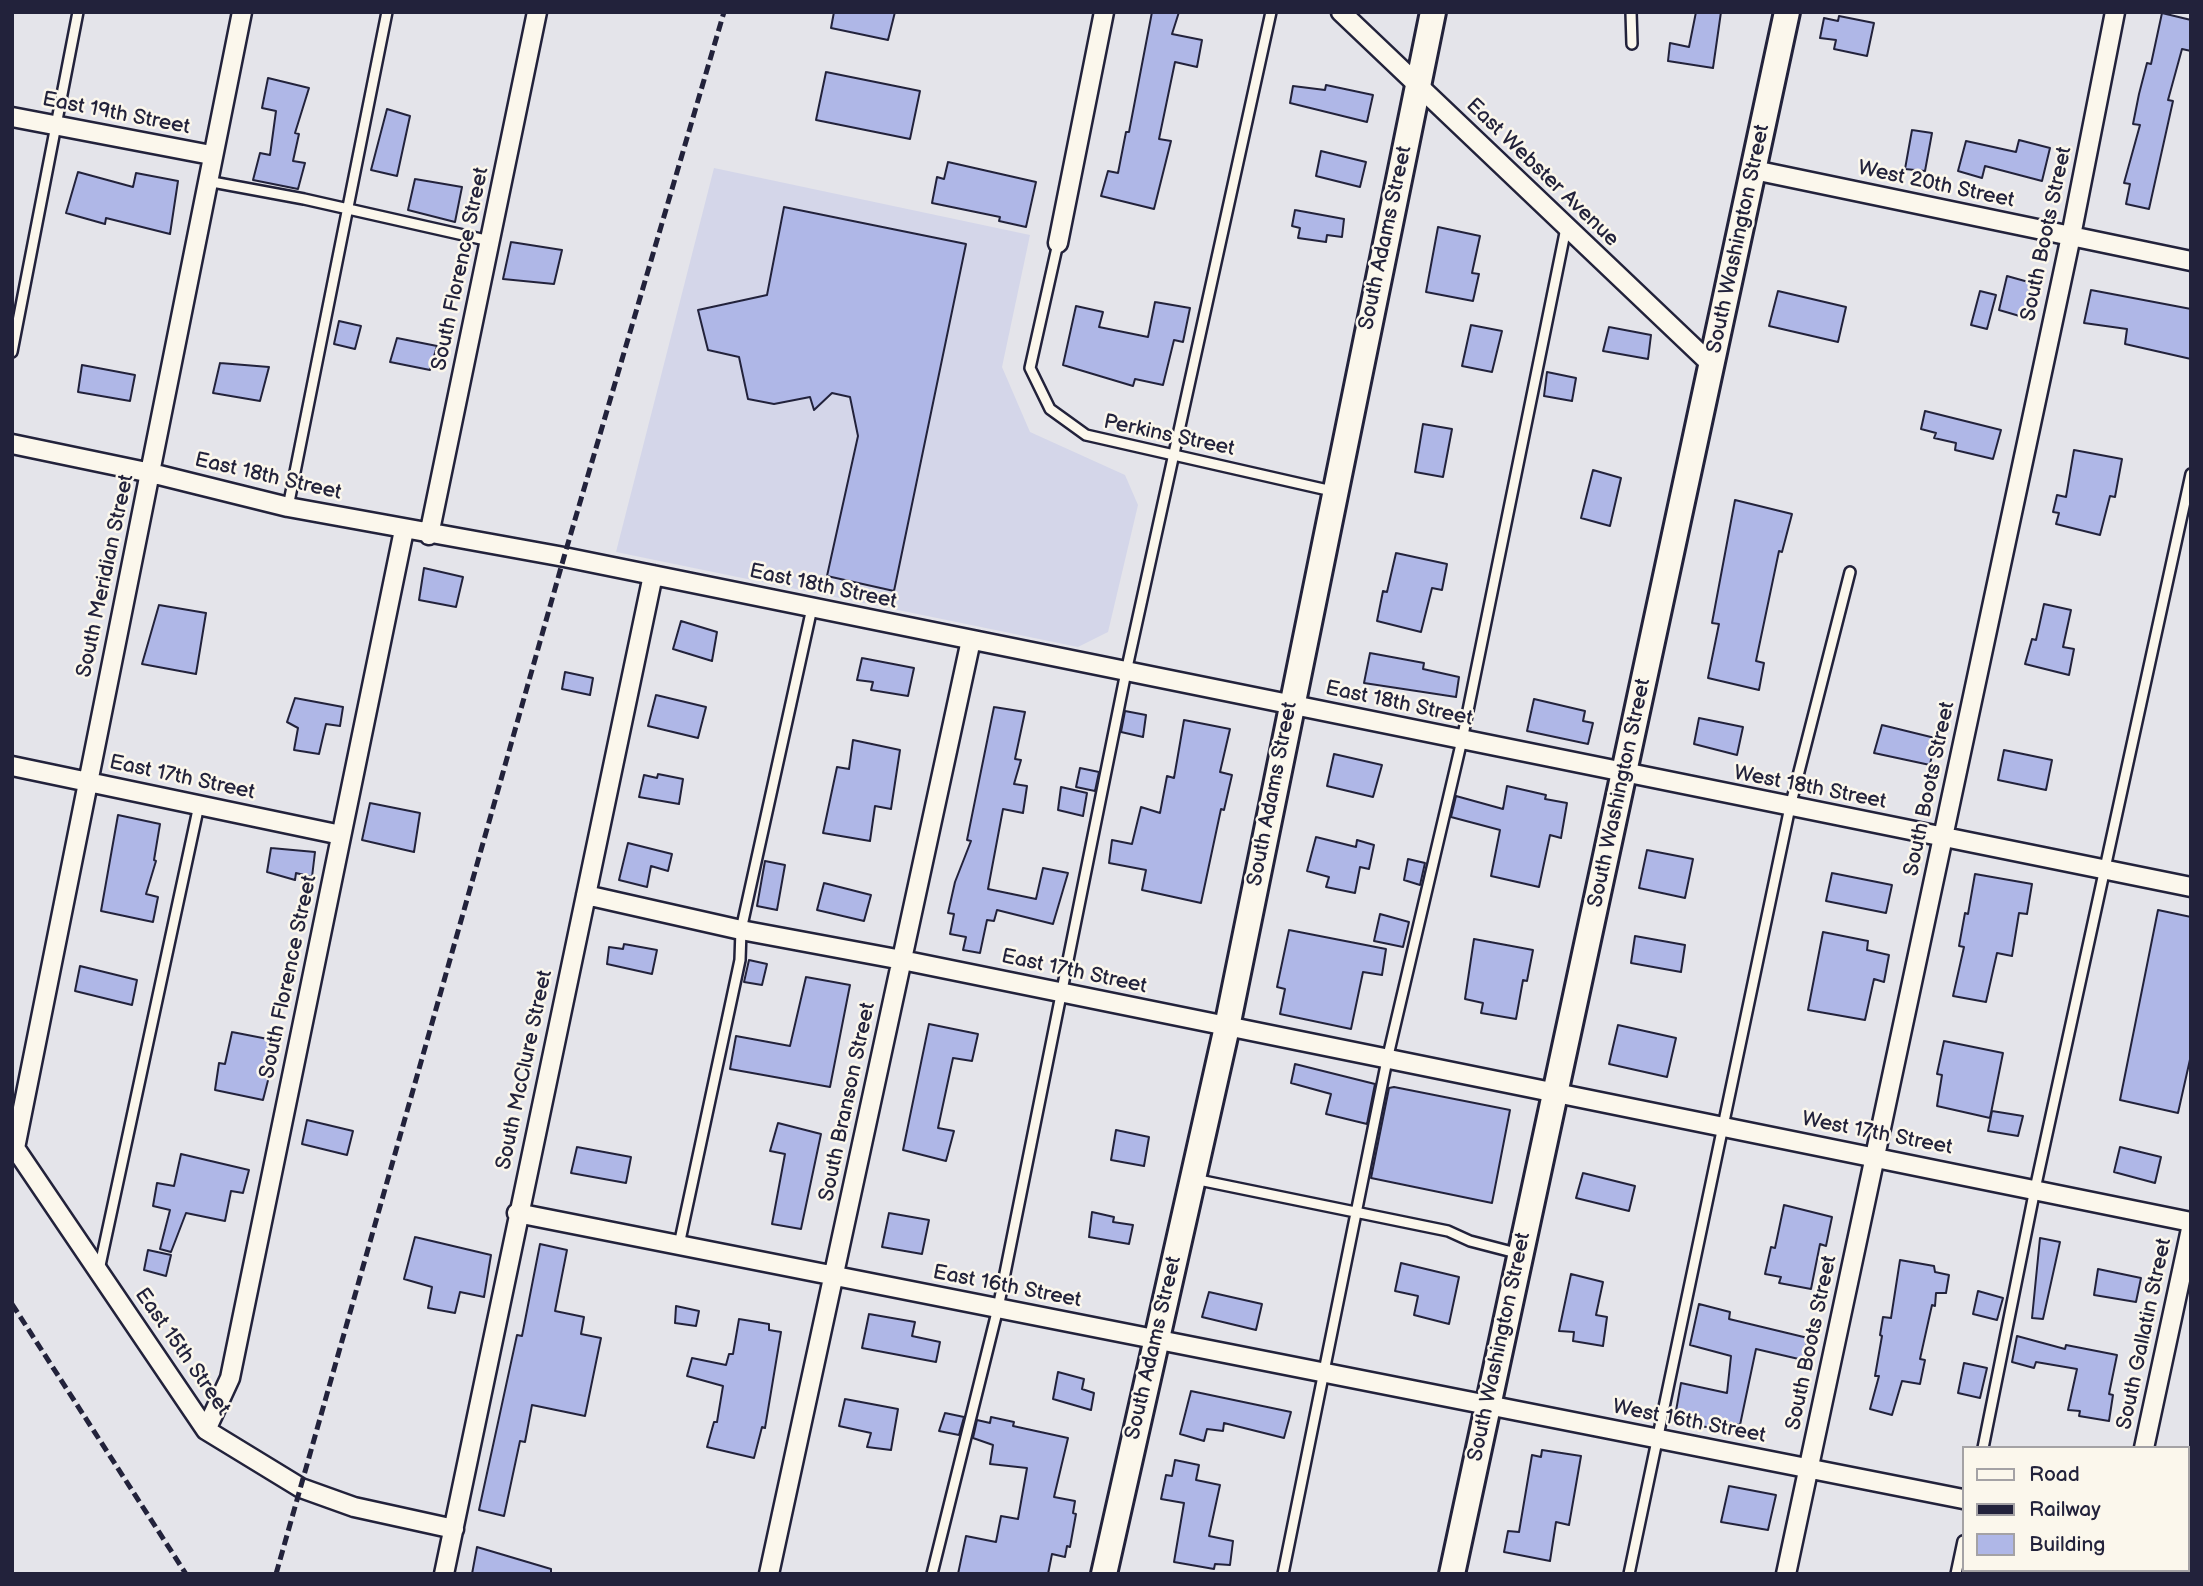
<!DOCTYPE html>
<html>
<head>
<meta charset="utf-8">
<style>
  body { margin:0 }
  #map { position:relative; width:2203px; height:1586px; overflow:hidden; background:#e4e4ea; font-family:"Balsamiq Sans",sans-serif }
  canvas { display:block }
  .frame { position:absolute; inset:0; border:14px solid #22223b; pointer-events:none }
  .legend { position:absolute; left:1962px; top:1446px; width:228px; height:126px; box-sizing:border-box; background:#fbf7ec; border:2px solid #a4a2a5; margin:0; padding:9px 12px; list-style:none; font-size:21px; color:#22223b }
  .legend li { display:flex; align-items:center; gap:14px; height:35px }
  .legend b { width:35px; border:2px solid #a4a2a5 }
</style>
</head>
<body>
<div id="map">
<canvas width="2203" height="1586"></canvas>
<div class="frame"></div>
<ul class="legend">
<li><b style="height:9px;background:#fbf7ec"></b>Road</li>
<li><b style="height:9px;background:#22223b"></b>Railway</li>
<li><b style="height:19px;background:#afb7e7"></b>Building</li>
</ul>
</div>
<script>
const g = document.querySelector('canvas').getContext('2d');
g.lineJoin = 'round';
function fill(path, color) { g.fillStyle = color; g.fill(path, 'evenodd'); }
const toPath = rows => new Path2D(rows.map(r => 'M' + r).join(''));
function strokePath(path, color, width, dash) { g.strokeStyle = color; g.lineWidth = width; g.lineCap = dash ? 'butt' : 'round'; g.setLineDash(dash || []); g.stroke(path); }
function drawText(font, color, halo, rows, align = 'center') {
  g.font = font + ' "Balsamiq Sans",sans-serif'; g.lineWidth = 5; g.setLineDash([]); g.textBaseline = 'middle'; g.strokeStyle = halo; g.fillStyle = color; for (const [text, x, y, turn = 0] of rows) {
    g.save(); g.translate(x, y); g.rotate((+turn || 0) * Math.PI / 180); g.textAlign = isNaN(turn) ? turn : align; if (halo) g.strokeText(text, 0, 0); g.fillText(text, 0, 0); g.restore();
  }
}
const built = toPath([
  [714,168,1030,235,1002,367,1030,432,1125,475,1138,505,1108,632,1078,647,616,552]
]);
const building = toPath([
  [834,12,895,12,888,40,831,28,834,12],
  [1152,12,1179,12,1172,34,1202,40,1197,67,1175,62,1159,139,1171,141,1154,209,1101,196,1108,171,1118,173,1126,132,1129,132,1152,12],
  [1696,12,1721,12,1713,68,1668,61,1670,43,1689,47,1696,12],
  [2162,13,2191,20,2191,51,2182,49,2168,100,2173,101,2149,209,2126,204,2130,184,2124,183,2140,125,2133,124,2139,94,2147,63,2151,64,2162,13],
  [1839,16,1874,23,1867,56,1834,49,1836,40,1820,38,1824,18,1838,21,1839,16],
  [826,72,920,91,910,139,816,120,826,72],
  [268,78,309,88,295,133,299,134,293,161,305,163,298,189,253,180,260,153,270,155,276,111,262,108,268,78],
  [1326,85,1373,95,1367,122,1290,103,1293,86,1325,90,1326,85],
  [387,109,410,116,397,176,371,170,387,109],
  [1912,130,1932,133,1925,171,1905,169,1912,130],
  [2019,140,2050,148,2042,181,1985,166,1982,178,1958,171,1966,141,2016,152,2019,140],
  [1321,151,1366,162,1360,187,1316,176,1321,151],
  [948,162,1036,182,1026,227,999,221,1000,217,932,203,937,177,944,179,948,162],
  [78,172,133,187,136,173,178,181,170,234,106,218,105,224,66,213,78,172],
  [415,179,462,187,455,222,408,210,415,179],
  [784,207,966,244,894,591,827,576,858,436,850,397,832,393,814,410,810,397,774,404,748,399,739,357,708,350,698,310,767,295,784,207],
  [1295,210,1344,219,1342,237,1327,235,1326,242,1298,238,1300,228,1292,226,1295,210],
  [1438,227,1480,236,1472,273,1479,274,1473,301,1426,292,1438,227],
  [511,242,562,250,554,284,503,279,511,242],
  [2007,276,2032,283,2023,317,1999,310,2007,276],
  [2091,290,2191,309,2191,359,2125,344,2127,329,2084,323,2091,290],
  [1778,291,1846,307,1838,342,1769,326,1778,291],
  [1980,291,1996,295,1987,329,1971,325,1980,291],
  [1155,302,1190,308,1183,342,1174,340,1163,385,1135,379,1133,386,1063,365,1076,306,1103,312,1099,327,1148,337,1155,302],
  [339,321,361,326,355,349,334,344,339,321],
  [1471,325,1502,331,1492,372,1462,366,1471,325],
  [1609,327,1651,335,1648,359,1603,351,1609,327],
  [397,338,437,346,430,370,390,362,397,338],
  [220,363,269,367,260,401,213,393,220,363],
  [82,365,135,375,130,401,78,392,82,365],
  [1547,372,1576,378,1572,401,1544,396,1547,372],
  [1925,411,2001,430,1993,459,1955,450,1956,443,1934,438,1936,433,1921,429,1925,411],
  [1423,424,1452,429,1443,477,1415,472,1423,424],
  [2074,450,2122,459,2115,497,2110,496,2100,535,2056,524,2059,513,2053,512,2057,495,2066,497,2074,450],
  [1593,470,1621,478,1610,526,1581,518,1593,470],
  [1735,500,1792,514,1782,552,1779,551,1756,661,1764,663,1759,690,1708,678,1719,624,1712,623,1735,500],
  [1396,553,1447,564,1442,590,1432,588,1421,632,1377,621,1383,591,1387,592,1396,553],
  [424,568,463,577,456,607,419,600,424,568],
  [2044,604,2071,610,2063,647,2074,649,2069,675,2025,664,2032,639,2036,640,2044,604],
  [159,605,206,613,196,674,142,664,159,605],
  [681,621,717,632,712,661,673,649,681,621],
  [1370,653,1424,663,1423,669,1459,677,1456,697,1364,683,1370,653],
  [862,658,914,668,908,696,871,690,873,682,857,680,862,658],
  [565,672,593,678,590,695,562,689,565,672],
  [656,695,706,707,698,738,648,726,656,695],
  [295,698,343,707,340,726,326,724,319,754,294,750,298,728,287,722,295,698],
  [1534,699,1585,711,1583,721,1593,723,1588,744,1527,731,1534,699],
  [994,707,1025,712,1015,759,1021,760,1014,784,1027,786,1023,813,1003,809,988,889,1036,899,1043,868,1068,873,1053,924,997,910,994,921,987,920,980,953,963,950,966,937,950,934,954,914,948,913,955,882,971,841,967,840,994,707],
  [1125,711,1146,715,1143,737,1121,732,1125,711],
  [1699,718,1743,727,1737,755,1694,744,1699,718],
  [1184,720,1230,729,1220,772,1232,775,1224,810,1221,809,1201,903,1142,890,1146,870,1109,863,1112,840,1132,844,1141,807,1160,813,1167,776,1174,778,1184,720],
  [1882,725,1935,738,1930,765,1874,753,1882,725],
  [853,740,900,750,891,809,875,806,870,841,823,833,837,767,849,769,853,740],
  [2004,750,2052,760,2046,790,1998,780,2004,750],
  [1334,754,1382,765,1373,797,1327,786,1334,754],
  [1080,768,1099,772,1095,791,1076,787,1080,768],
  [658,774,683,779,679,804,639,797,644,775,657,778,658,774],
  [1507,786,1546,795,1545,799,1567,803,1561,838,1550,835,1539,887,1491,876,1500,830,1451,817,1456,796,1503,809,1507,786],
  [1061,787,1087,793,1083,816,1058,810,1061,787],
  [370,803,420,813,414,852,362,840,370,803],
  [118,815,160,824,154,860,156,861,146,894,158,897,153,922,101,911,118,815],
  [1316,837,1356,847,1357,840,1374,845,1369,869,1360,867,1355,893,1326,887,1329,877,1307,871,1316,837],
  [628,843,672,854,668,871,651,866,647,887,619,880,628,843],
  [271,848,315,852,312,877,296,873,295,880,267,872,271,848],
  [1647,850,1693,859,1685,898,1639,888,1647,850],
  [1408,859,1425,863,1420,885,1404,880,1408,859],
  [765,861,785,865,777,910,757,906,765,861],
  [1832,873,1892,885,1886,913,1826,901,1832,873],
  [1975,874,2032,884,2027,914,2019,913,2012,956,1997,953,1986,1002,1953,996,1964,947,1959,946,1965,913,1968,914,1975,874],
  [824,883,871,895,864,921,817,910,824,883],
  [2158,910,2191,917,2191,1055,2178,1113,2120,1100,2158,910],
  [1380,914,1409,922,1403,947,1374,941,1380,914],
  [1289,930,1386,949,1382,975,1363,972,1351,1029,1280,1014,1285,989,1277,987,1289,930],
  [1823,932,1868,941,1867,950,1889,955,1884,982,1874,979,1865,1020,1808,1010,1823,932],
  [1635,936,1685,945,1681,972,1631,963,1635,936],
  [1474,939,1533,950,1527,981,1523,980,1516,1019,1481,1013,1483,1003,1465,999,1474,939],
  [624,944,657,950,652,974,607,964,609,947,623,949,624,944],
  [749,960,767,964,762,985,744,982,749,960],
  [80,966,137,980,132,1005,75,991,80,966],
  [806,977,850,985,830,1087,730,1069,736,1036,790,1046,806,977],
  [929,1024,978,1034,972,1061,953,1058,938,1128,954,1131,946,1161,903,1150,929,1024],
  [1618,1025,1676,1038,1667,1077,1609,1064,1618,1025],
  [232,1032,278,1041,263,1100,215,1090,219,1063,225,1064,232,1032],
  [1944,1041,2003,1053,1990,1118,1937,1106,1942,1075,1937,1074,1944,1041],
  [1295,1064,1375,1084,1367,1124,1326,1114,1331,1094,1291,1083,1295,1064],
  [1394,1087,1510,1110,1492,1203,1371,1178,1389,1088,1394,1087],
  [1992,1111,2023,1116,2018,1136,1988,1131,1992,1111],
  [307,1120,353,1131,347,1155,302,1144,307,1120],
  [778,1123,821,1134,801,1229,772,1224,785,1154,770,1151,778,1123],
  [1116,1130,1149,1137,1144,1166,1111,1160,1116,1130],
  [577,1147,631,1157,626,1183,571,1173,577,1147],
  [2120,1147,2161,1157,2155,1183,2114,1172,2120,1147],
  [181,1154,249,1170,243,1193,231,1191,225,1221,186,1213,171,1252,160,1249,170,1210,153,1206,157,1183,174,1186,181,1154],
  [1583,1173,1635,1186,1629,1211,1576,1198,1583,1173],
  [1784,1205,1832,1217,1826,1246,1820,1244,1811,1289,1779,1283,1781,1277,1765,1274,1771,1247,1775,1248,1784,1205],
  [1092,1212,1114,1217,1113,1222,1133,1225,1129,1244,1089,1237,1092,1212],
  [889,1213,929,1220,922,1254,882,1247,889,1213],
  [415,1237,491,1255,484,1297,460,1292,455,1313,428,1308,432,1287,404,1279,415,1237],
  [2040,1238,2060,1242,2043,1319,2032,1318,2040,1238],
  [540,1244,567,1250,555,1311,584,1317,581,1334,601,1338,585,1416,532,1405,525,1442,520,1441,504,1516,479,1510,517,1335,522,1336,540,1244],
  [148,1250,171,1255,166,1276,144,1270,148,1250],
  [1900,1260,1934,1266,1935,1272,1949,1275,1946,1293,1936,1293,1935,1306,1932,1305,1920,1359,1925,1360,1920,1384,1902,1381,1892,1415,1870,1409,1879,1376,1875,1376,1882,1336,1880,1335,1883,1317,1891,1318,1900,1260],
  [1401,1263,1459,1277,1449,1324,1414,1315,1418,1296,1395,1291,1401,1263],
  [2098,1269,2141,1278,2136,1302,2094,1295,2098,1269],
  [1571,1274,1603,1282,1596,1315,1607,1317,1603,1346,1573,1341,1574,1332,1559,1331,1571,1274],
  [1978,1291,2003,1298,1997,1320,1973,1314,1978,1291],
  [1209,1292,1262,1304,1256,1330,1202,1317,1209,1292],
  [1699,1304,1730,1312,1729,1319,1808,1338,1803,1360,1756,1349,1740,1425,1714,1420,1713,1428,1674,1422,1681,1383,1727,1393,1731,1356,1690,1345,1699,1304],
  [676,1306,699,1311,696,1326,675,1323,676,1306],
  [869,1314,915,1322,912,1336,940,1342,936,1362,862,1348,869,1314],
  [739,1319,769,1324,769,1330,781,1332,765,1428,762,1427,754,1458,707,1447,714,1422,717,1422,723,1386,687,1376,692,1358,726,1365,729,1354,733,1354,739,1319],
  [2017,1336,2065,1349,2066,1345,2117,1355,2109,1394,2113,1395,2109,1421,2079,1416,2080,1411,2068,1410,2077,1369,2036,1362,2034,1368,2012,1362,2017,1336],
  [1964,1363,1987,1368,1980,1398,1958,1393,1964,1363],
  [1058,1372,1084,1379,1082,1389,1094,1393,1091,1410,1053,1399,1058,1372],
  [1191,1391,1291,1412,1284,1438,1224,1423,1223,1431,1207,1429,1204,1441,1180,1434,1191,1391],
  [845,1399,898,1409,891,1450,867,1447,871,1433,839,1426,845,1399],
  [945,1413,964,1417,959,1435,939,1431,945,1413],
  [991,1417,1014,1422,1013,1426,1068,1438,1054,1497,1075,1501,1073,1513,1076,1514,1070,1547,1067,1546,1065,1557,1052,1554,1048,1574,958,1574,966,1536,996,1542,1001,1516,1018,1519,1027,1468,990,1464,993,1445,973,1438,977,1420,990,1423,991,1417],
  [1542,1450,1581,1456,1569,1525,1556,1522,1550,1561,1504,1552,1508,1531,1519,1532,1532,1455,1541,1457,1542,1450],
  [1175,1460,1199,1465,1196,1480,1220,1485,1209,1536,1233,1541,1230,1565,1215,1564,1214,1569,1174,1562,1184,1503,1161,1499,1166,1475,1172,1476,1175,1460],
  [1729,1486,1776,1495,1768,1530,1721,1522,1729,1486],
  [477,1547,551,1569,551,1574,472,1574,477,1547]
]);
const lane = toPath([
  [1631,12,1632,44],
  [207,181,304,199,490,241],
  [1058,243,1030,368,1050,409,1086,435,1332,491],
  [12,352,78,12],
  [288,507,387,12],
  [1194,1179,1448,1231,1470,1241,1520,1254],
  [679,1245,740,960,741,930,812,608],
  [99,1270,199,805],
  [1983,1448,2035,1189,2191,474],
  [932,1574,998,1308,1126,672,1271,12],
  [1283,1574,1387,1060,1462,740,1566,228],
  [1629,1574,1790,807,1850,572],
  [1956,1574,1963,1541]
]);
const street = toPath([
  [242,12,15,1148,206,1430,301,1488,354,1507,454,1529],
  [1341,12,1712,365],
  [12,117,211,155],
  [1754,170,2191,261],
  [1058,243,1104,12],
  [12,444,151,473,288,507,564,557,2191,887],
  [429,535,537,12],
  [12,766,341,835],
  [586,895,741,930,902,960,2191,1222],
  [517,1213,1963,1499],
  [206,1430,230,1378,404,530],
  [2144,1448,2191,1229],
  [2187,1544,2191,1545],
  [444,1574,653,575],
  [769,1574,971,640],
  [1786,1574,2071,236,2115,12],
  [2117,1574,2118,1570]
]);
const secondary = toPath([
  [1104,1574,1227,1027,1433,12],
  [1452,1574,1787,12]
]);
const rail = toPath([
  [12,1304,186,1574],
  [276,1574,564,557,724,12]
]);
const streetNames = [
  ["East 19th Street",116,114,11],
  ["East Webster Avenue",1542,173,44],
  ["West 20th Street",1936,185,12],
  ["South Boots Street",2047,234,-78],
  ["South Adams Street",1386,238,-78],
  ["South Washington Street",1739,239,-78],
  ["South Florence Street",461,269,-78],
  ["Perkins Street",1169,436,12],
  ["East 18th Street",268,477,13],
  ["South Meridian Street",106,576,-78],
  ["East 18th Street",823,587,12],
  ["East 18th Street",1399,704,12],
  ["East 17th Street",182,778,12],
  ["West 18th Street",1810,788,11],
  ["South Boots Street",1930,789,-78],
  ["South Washington Street",1620,793,-78],
  ["South Adams Street",1273,794,-79],
  ["East 17th Street",1074,972,12],
  ["South Florence Street",289,977,-78],
  ["South McClure Street",525,1070,-78],
  ["South Branson Street",848,1102,-78],
  ["West 17th Street",1877,1134,11],
  ["East 16th Street",1007,1287,11],
  ["South Gallatin Street",2145,1334,-78],
  ["South Boots Street",1812,1343,-78],
  ["South Washington Street",1500,1347,-78],
  ["South Adams Street",1154,1348,-77],
  ["East 15th Street",182,1352,55],
  ["West 16th Street",1689,1422,11]
];
fill(built, '#d4d6e9');
fill(building, '#afb7e7');
strokePath(building, '#22223b', 2);
strokePath(lane, '#22223b', 14);
strokePath(street, '#22223b', 23);
strokePath(secondary, '#22223b', 30);
strokePath(lane, '#fbf7ec', 9);
strokePath(street, '#fbf7ec', 18);
strokePath(secondary, '#fbf7ec', 24);
strokePath(rail, '#22223b', 5, [10, 5]);
drawText('21px', '#22223b', '#fbf7ec', streetNames);
</script>
</body>
</html>
